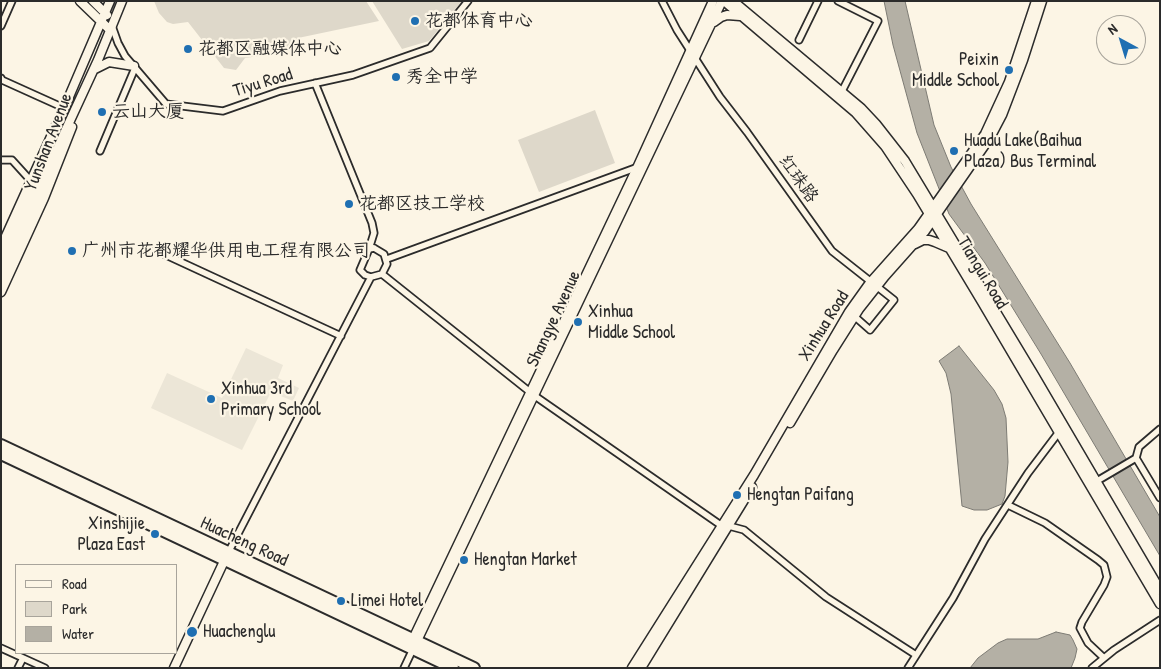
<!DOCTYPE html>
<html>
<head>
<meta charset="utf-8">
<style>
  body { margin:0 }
  #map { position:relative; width:1161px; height:669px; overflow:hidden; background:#fcf5e5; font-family:"Patrick Hand",sans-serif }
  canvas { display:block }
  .frame { position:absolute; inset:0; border:2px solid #2b2b2b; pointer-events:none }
  .legend { position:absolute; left:15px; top:564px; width:162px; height:90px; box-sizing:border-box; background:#fcf5e5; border:1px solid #a8a49b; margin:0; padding:6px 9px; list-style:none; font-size:15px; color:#2b2b2b }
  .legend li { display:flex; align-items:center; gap:10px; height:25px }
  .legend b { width:25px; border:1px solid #a8a49b }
  .north { position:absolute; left:1096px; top:15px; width:50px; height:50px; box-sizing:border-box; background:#fcf5e5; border:1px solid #a8a49b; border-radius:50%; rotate:321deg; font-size:14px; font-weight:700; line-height:20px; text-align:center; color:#2b2b2b }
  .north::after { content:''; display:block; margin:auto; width:18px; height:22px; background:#1f6fb2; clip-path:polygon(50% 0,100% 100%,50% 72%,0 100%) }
</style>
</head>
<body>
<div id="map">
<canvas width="1161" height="669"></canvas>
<div class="frame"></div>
<ul class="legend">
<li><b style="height:6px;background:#fcf5e5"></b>Road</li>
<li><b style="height:14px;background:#ded8ca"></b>Park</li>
<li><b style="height:14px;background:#b4b0a5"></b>Water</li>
</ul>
<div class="north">N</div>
</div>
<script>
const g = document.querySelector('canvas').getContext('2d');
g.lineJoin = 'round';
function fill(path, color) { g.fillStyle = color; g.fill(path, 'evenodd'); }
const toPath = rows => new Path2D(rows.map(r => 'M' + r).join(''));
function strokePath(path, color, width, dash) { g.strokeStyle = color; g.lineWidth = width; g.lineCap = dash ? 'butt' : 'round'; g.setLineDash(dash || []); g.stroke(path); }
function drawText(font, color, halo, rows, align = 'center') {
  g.font = font + ' "Patrick Hand","LXGW WenKai TC",sans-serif'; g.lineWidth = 4.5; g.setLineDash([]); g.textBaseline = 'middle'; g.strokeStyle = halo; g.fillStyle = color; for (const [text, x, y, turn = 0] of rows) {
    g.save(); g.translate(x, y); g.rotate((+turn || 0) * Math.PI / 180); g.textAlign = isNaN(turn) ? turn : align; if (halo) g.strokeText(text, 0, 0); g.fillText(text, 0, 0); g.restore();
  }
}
const built = toPath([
  [246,348,283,365,278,378,299,388,293,401,271,392,242,450,151,408,167,373,222,398]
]);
const green = toPath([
  [154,1,366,1,379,21,298,38,289,48,273,54,245,58,236,70,224,68,188,22,173,24,167,22,159,13],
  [372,1,462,1,429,41,402,49],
  [595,110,615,163,539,192,518,140]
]);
const water = toPath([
  [884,1,905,1,934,125,951,167,971,204,1070,363,1160,517,1160,556,1041,354,985,263,949,214,917,133,893,45,884,1],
  [959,346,994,390,1002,404,1006,418,1008,462,1005,496,1002,504,987,510,974,510,962,506,951,394,946,373,939,361,959,346],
  [1056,632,1070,635,1073,640,1077,649,1075,658,1071,668,970,668,978,658,998,643,1007,639,1038,639,1056,632]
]);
const street = toPath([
  [662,1,677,30,720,97,747,132,832,251,894,300,870,330,853,315],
  [838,1,878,21,840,95],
  [1,26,12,1],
  [112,26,118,43,125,56,166,104,223,111,280,91,353,75,430,48,468,1],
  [799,40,818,1],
  [1,78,2,80,64,108],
  [315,83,372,223,374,233,369,249],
  [100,151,135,68],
  [1,160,12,160,31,181],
  [374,248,384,254,387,264,382,274,371,277,365,275,360,270,369,249,374,248],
  [155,250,341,336],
  [387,259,638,167],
  [382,274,535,396,722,526,729,526,744,530,826,597,916,655],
  [1136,458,1160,498],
  [1097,481,1136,458,1139,447,1160,429],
  [1008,505,1045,523,1098,560,1104,565,1107,577,1104,585,1082,622,1080,628,1088,643,1104,658],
  [228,553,371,277],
  [1,648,45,668],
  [18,668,23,658],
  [404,668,413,649],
  [908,668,953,598,985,539,1028,473,1059,432],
  [1092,668,1114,650,1160,620]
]);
const secondary = toPath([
  [80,1,110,30],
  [93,1,107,15],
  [724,1,856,113,885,146,917,194,982,302,1160,604],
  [733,1,861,108,876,124,905,161,1034,375,1160,590],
  [714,22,721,17,727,15,740,16],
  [95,69,109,62,134,66],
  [915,244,923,240,929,240,935,242,949,248],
  [1,247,68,99,110,1],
  [1,263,36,183],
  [1,279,62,138,98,60,122,1],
  [1,292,44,198,72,127],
  [790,423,833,350,859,309,885,276,925,231,991,136,1002,115,1023,60,1042,1],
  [413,644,413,639,637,168,713,1],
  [415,645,722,1],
  [174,668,226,557],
  [632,668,754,475,849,312,869,284,918,229,985,134,1009,82,1036,1],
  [641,668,752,487]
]);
const highway = toPath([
  [1,445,474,668],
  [1,454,453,668]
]);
const markers = [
  [415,21,5,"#1f6fb2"],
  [188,49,5,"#1f6fb2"],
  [1009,70,5,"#1f6fb2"],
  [396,77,5,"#1f6fb2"],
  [102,112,5,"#1f6fb2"],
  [954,151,5,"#1f6fb2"],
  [349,204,5,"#1f6fb2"],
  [72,251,5,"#1f6fb2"],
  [578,322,5,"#1f6fb2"],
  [211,399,5,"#1f6fb2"],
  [737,495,5,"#1f6fb2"],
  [155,534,5,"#1f6fb2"],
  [464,560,5,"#1f6fb2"],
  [341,601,5,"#1f6fb2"],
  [192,632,6,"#1f6fb2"]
];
const poiNames = [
  ["花都体育中心",425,21],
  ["花都区融媒体中心",198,49],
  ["Peixin",999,60,"right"],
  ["Middle School",999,81,"right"],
  ["秀全中学",406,77],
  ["云山大厦",112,112],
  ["Huadu Lake(Baihua",964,141],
  ["Plaza) Bus Terminal",964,162],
  ["花都区技工学校",359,204],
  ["广州市花都耀华供用电工程有限公司",82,251],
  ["Xinhua",588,312],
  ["Middle School",588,333],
  ["Xinhua 3rd",221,389],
  ["Primary School",221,410],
  ["Hengtan Paifang",747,495],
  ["Xinshijie",145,524,"right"],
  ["Plaza East",145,545,"right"],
  ["Hengtan Market",474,560],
  ["Limei Hotel",351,601],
  ["Huachenglu",203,632]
];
const streetNames = [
  ["Tiyu Road",263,83,-17],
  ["Yunshan Avenue",49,142,-69],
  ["红珠路",798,179,55],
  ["Tiangui Road",982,273,59],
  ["Shangye Avenue",554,319,-65],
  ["Xinhua Road",824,326,-58],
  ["Huacheng Road",244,542,25]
];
fill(built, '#ece6d7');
fill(green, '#ded8ca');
fill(water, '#b4b0a5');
strokePath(water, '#7d7b74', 1);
strokePath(street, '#2b2b2b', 9);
strokePath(secondary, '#2b2b2b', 11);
strokePath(highway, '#2b2b2b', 14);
strokePath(street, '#fcf5e5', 5.5);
strokePath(secondary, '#fcf5e5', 8);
strokePath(highway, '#fcf5e5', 10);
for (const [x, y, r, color] of markers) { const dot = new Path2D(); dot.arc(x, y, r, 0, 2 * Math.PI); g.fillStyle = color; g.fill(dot); strokePath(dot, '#fcf5e5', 2); }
drawText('18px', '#2b2b2b', '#fcf5e5', poiNames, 'left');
drawText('18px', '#2b2b2b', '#fcf5e5', streetNames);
</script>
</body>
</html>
